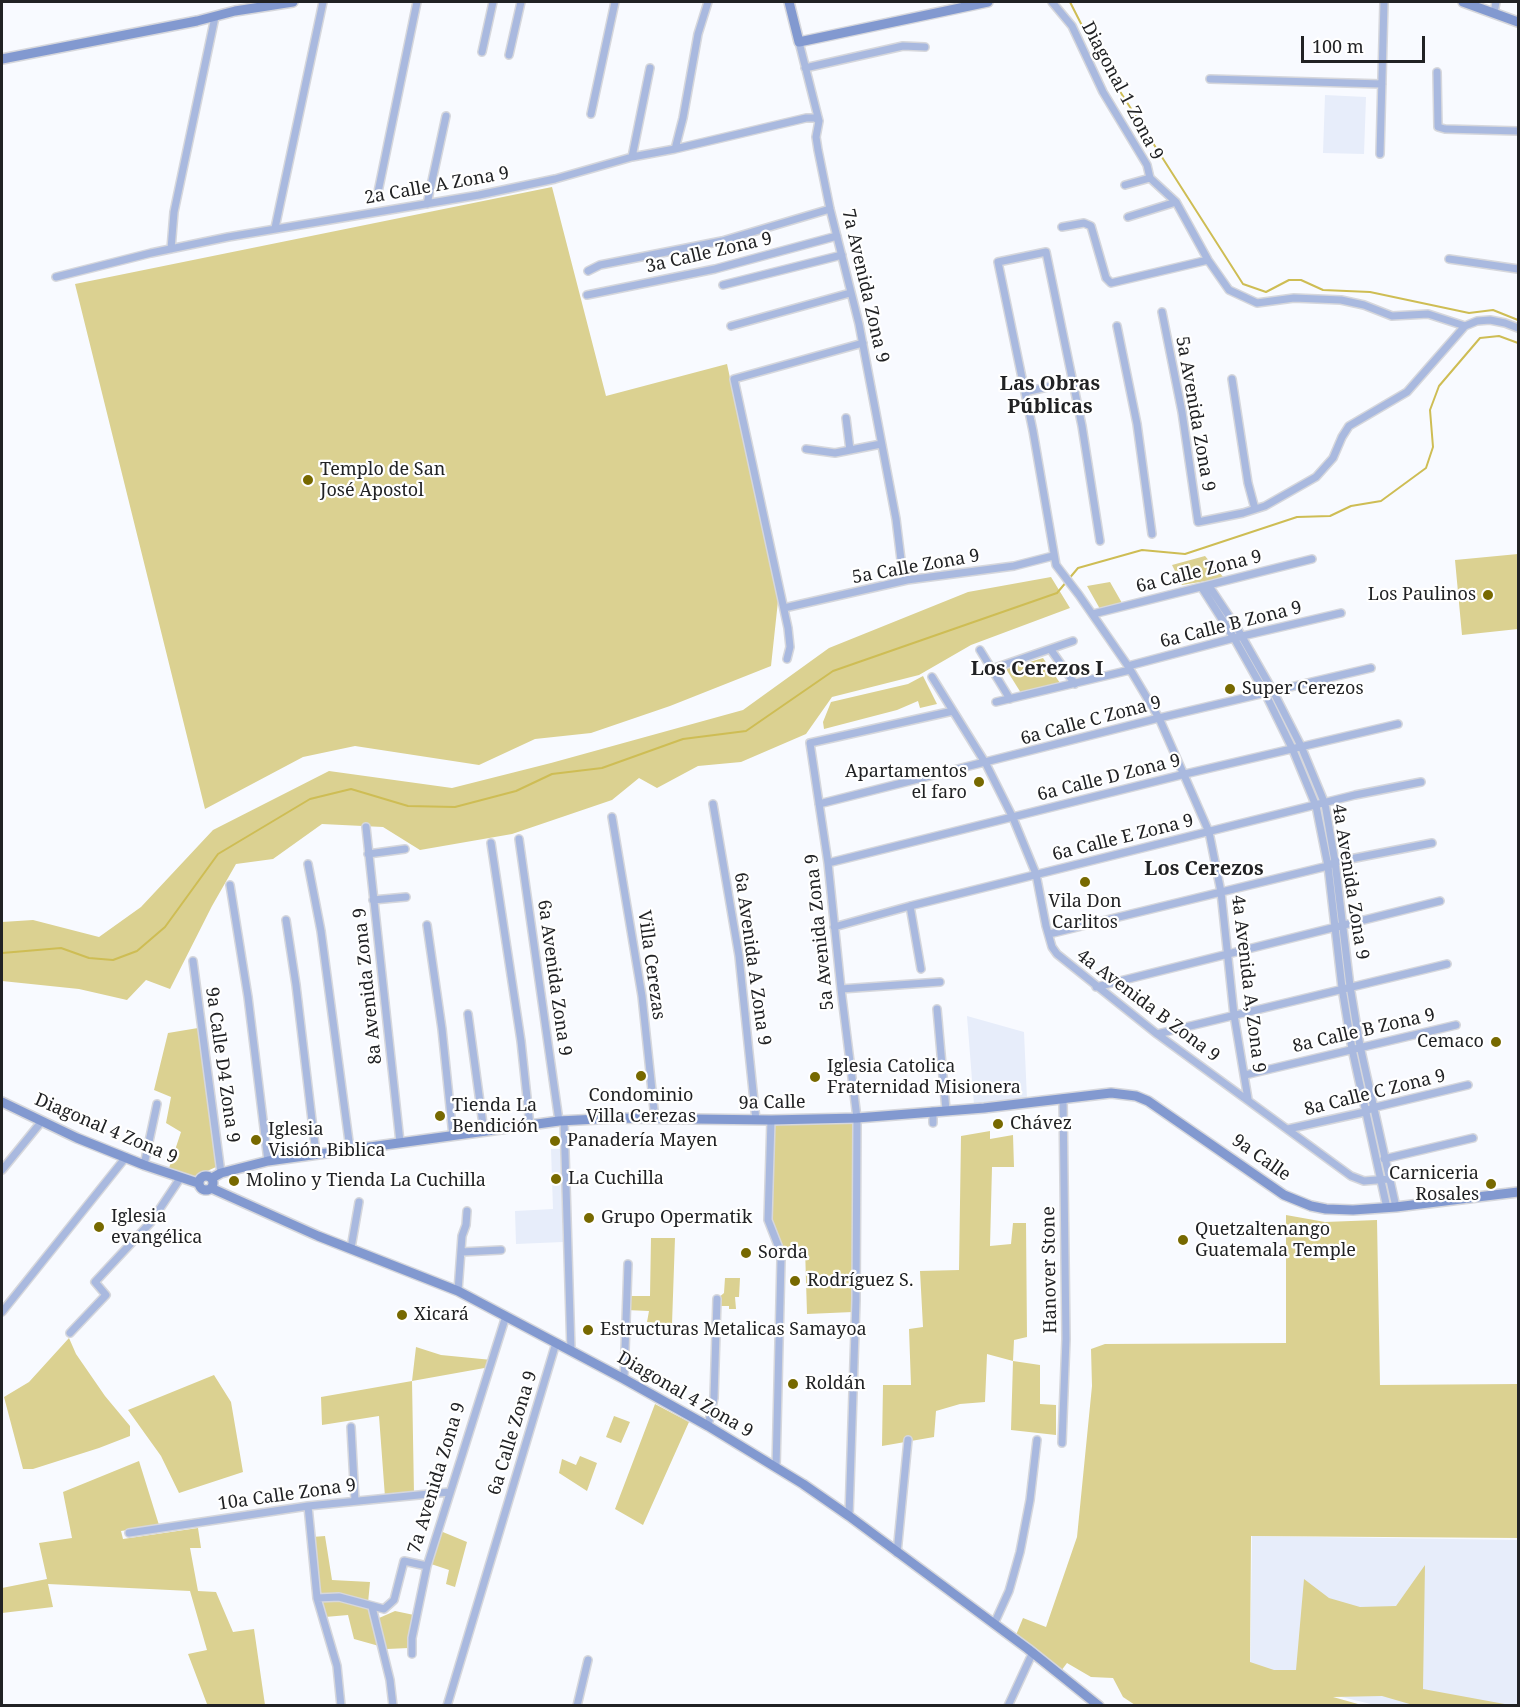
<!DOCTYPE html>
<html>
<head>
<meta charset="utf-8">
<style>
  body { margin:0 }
  #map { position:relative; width:1520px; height:1707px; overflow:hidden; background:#f8faff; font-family:"Noto Serif",serif }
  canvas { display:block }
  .frame { position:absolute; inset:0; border:3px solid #212224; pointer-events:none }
  .scale { position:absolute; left:1301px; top:36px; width:124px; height:27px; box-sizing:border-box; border:3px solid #212224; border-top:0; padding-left:8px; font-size:18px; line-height:21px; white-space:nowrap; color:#212224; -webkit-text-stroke:4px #fff; paint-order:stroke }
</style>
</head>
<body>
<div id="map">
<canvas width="1520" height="1707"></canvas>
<div class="frame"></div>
<div class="scale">100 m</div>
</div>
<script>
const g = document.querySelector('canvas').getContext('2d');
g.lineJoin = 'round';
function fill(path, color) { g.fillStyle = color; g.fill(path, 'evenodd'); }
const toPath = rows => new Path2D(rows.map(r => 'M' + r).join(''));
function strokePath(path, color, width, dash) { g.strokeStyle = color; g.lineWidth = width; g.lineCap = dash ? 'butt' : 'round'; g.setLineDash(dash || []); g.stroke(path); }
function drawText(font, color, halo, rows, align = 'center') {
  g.font = font + ' "Noto Serif",serif'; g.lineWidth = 4.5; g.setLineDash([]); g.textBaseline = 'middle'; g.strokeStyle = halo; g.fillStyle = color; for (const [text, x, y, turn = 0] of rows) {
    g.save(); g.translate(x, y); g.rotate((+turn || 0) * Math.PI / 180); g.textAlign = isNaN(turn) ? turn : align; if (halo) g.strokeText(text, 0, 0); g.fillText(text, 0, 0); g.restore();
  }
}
const built = toPath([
  [1325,95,1366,97,1364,154,1323,153],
  [967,1016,1024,1032,1027,1099,974,1105],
  [551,1149,560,1149,563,1242,516,1244,515,1211,553,1209],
  [1252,1536,1518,1540,1518,1705,1375,1705,1250,1675]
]);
const green = toPath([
  [552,187,606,396,727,364,778,601,771,666,670,706,591,733,535,739,479,765,355,746,303,757,205,809,75,284],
  [1518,554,1518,629,1462,635,1455,560],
  [1205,556,1224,578,1182,585,1172,565],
  [1051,577,1070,608,971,645,919,675,832,697,806,734,741,762,698,766,657,788,639,778,612,800,512,834,420,850,383,827,322,824,273,859,236,864,212,906,170,989,146,980,127,1000,79,989,2,981,2,922,33,920,99,937,141,907,213,830,329,771,452,788,551,763,743,710,829,648,968,592],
  [1110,582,1122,603,1100,609,1087,586],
  [1043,658,1060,683,1021,693,1006,669],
  [923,676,937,704,920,708,918,701,897,710,824,729,823,722,831,702,908,684],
  [198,1028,216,1167,194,1177,169,1168,181,1132,166,1123,171,1097,154,1090,168,1033],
  [854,1121,853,1312,807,1314,805,1248,782,1250,771,1222,773,1124],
  [990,1131,990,1139,1013,1135,1014,1167,992,1167,990,1246,1011,1244,1013,1223,1026,1223,1027,1337,1014,1340,1013,1361,1040,1365,1040,1404,1056,1405,1056,1435,1011,1430,1013,1361,987,1354,985,1402,960,1404,936,1411,934,1437,882,1446,883,1385,911,1385,909,1329,923,1327,920,1271,959,1270,961,1136],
  [1286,1215,1325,1222,1377,1220,1380,1385,1518,1384,1518,1538,1251,1536,1250,1662,1274,1670,1296,1670,1304,1579,1329,1598,1360,1607,1396,1606,1425,1565,1423,1689,1510,1705,1413,1705,1382,1696,1333,1697,1358,1704,1358,1706,1135,1705,1123,1697,1113,1678,1091,1677,1067,1663,1061,1671,1016,1635,1023,1618,1046,1627,1077,1537,1092,1386,1091,1349,1105,1344,1286,1343],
  [651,1238,675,1238,672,1324,647,1322,649,1311,626,1310,627,1296,650,1296],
  [725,1278,740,1278,739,1297,735,1297,736,1309,729,1309,729,1306,716,1306,717,1299,724,1293],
  [69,1338,76,1354,105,1396,130,1426,130,1436,99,1448,33,1469,23,1469,4,1397,29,1382],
  [416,1347,441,1355,492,1360,490,1367,412,1381,414,1494,385,1497,379,1416,322,1425,321,1397,412,1381],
  [214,1375,231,1402,243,1472,179,1493,161,1456,128,1410],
  [655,1404,689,1422,643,1525,615,1509],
  [614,1416,630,1422,621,1443,606,1437],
  [580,1456,597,1463,587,1491,559,1473,562,1459,576,1465],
  [139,1461,159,1525,121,1531,123,1539,198,1528,201,1548,190,1548,198,1591,216,1592,233,1632,254,1629,265,1705,207,1704,188,1654,207,1650,190,1591,48,1584,53,1607,2,1613,2,1588,47,1579,39,1543,72,1538,63,1492],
  [438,1530,467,1542,455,1587,446,1584,449,1570,428,1563],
  [325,1536,332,1580,370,1582,368,1603,318,1596,312,1537],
  [331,1598,369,1608,379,1646,354,1639,348,1615,325,1617,319,1599],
  [395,1611,414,1615,409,1648,387,1649,379,1627,379,1618]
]);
const stream = toPath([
  [1070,2,1098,57,1243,284,1266,292,1289,280,1301,280,1323,290,1370,292,1469,313,1493,310,1518,320],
  [2,953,61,948,89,958,113,960,137,951,165,927,218,854,310,799,351,789,408,806,455,807,516,791,552,774,602,768,683,739,746,731,833,671,1057,593,1078,568,1142,550,1185,554,1297,517,1330,516,1351,506,1381,501,1426,468,1433,447,1430,410,1439,386,1480,338,1499,336,1518,343]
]);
const street = toPath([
  [1052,2,1072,26,1103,92,1147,165,1150,178,1176,202,1208,260,1229,290,1257,303,1294,298,1341,300,1364,305,1392,316,1428,314,1465,326],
  [1494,13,1496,2],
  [799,42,819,121,816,137,818,150,830,209,859,324,896,519,902,568,907,580],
  [482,52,493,2],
  [509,55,521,2],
  [805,68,903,46,925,47],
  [1437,72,1438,127,1445,129,1518,131],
  [1210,79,1382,84],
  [591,114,615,2],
  [675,149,683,118,698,34,708,2],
  [1380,154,1384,2],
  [632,157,650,68],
  [1125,185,1150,178],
  [377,197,417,2],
  [427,204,446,116],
  [1128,217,1176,202],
  [1062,227,1084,223,1091,226,1106,278,1111,283,1208,260],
  [275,228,323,2],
  [171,249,174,212,215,17],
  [1449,259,1518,269],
  [588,271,600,265,722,241,830,209],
  [56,277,151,253,228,237,479,195,555,179,632,157,675,149,806,118,815,118,819,121],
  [723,285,842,255],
  [587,295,715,269,837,236],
  [1162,312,1182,412,1198,522,1243,513,1265,506,1316,477,1333,458,1342,437,1349,426,1407,392,1465,326,1477,321,1490,320,1505,323,1518,328],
  [731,326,850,293],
  [1117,326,1137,424,1152,534],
  [1232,379,1248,483,1255,509],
  [1025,392,1074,381],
  [846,418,850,450],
  [806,449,835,453,881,444],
  [1100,541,1082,426,1046,252,998,262,1033,431,1056,565,1079,595,1128,666,1159,718,1209,832,1221,892,1234,1015,1248,1099],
  [1209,586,1237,628,1273,691,1301,746,1325,804,1335,862,1350,986,1360,1046,1396,1207],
  [1202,588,1234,638,1265,693,1292,748,1316,806,1328,866,1342,988,1352,1049,1387,1208],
  [784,608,907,580,1014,566,1053,556],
  [1093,614,1312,559],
  [980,650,1010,699],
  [1051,650,1075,684],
  [787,659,790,647,788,628,734,379,863,343],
  [1128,666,1234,638,1341,613],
  [992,669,1073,641],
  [932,677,986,764,1013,818,1036,874,1046,926,1052,947,1057,954,1157,1034,1351,1176,1364,1181,1389,1179],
  [996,702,1130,670],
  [713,804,739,956,756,1120],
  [819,804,1159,718,1371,668],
  [612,817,642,996,655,1119],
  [366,827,400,1142],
  [519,839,559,1121],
  [491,843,521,1041,530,1126],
  [368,854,405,849],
  [828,863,1185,774,1398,724],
  [308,864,321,931,350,1149],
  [230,885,248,997,268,1161],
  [373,900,406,897],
  [910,906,921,969],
  [286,920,296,985,316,1154],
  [427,925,442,1029,453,1136],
  [834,927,910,906,1355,795,1421,782],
  [1049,934,1328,866,1335,862,1432,843],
  [193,961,221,1173],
  [1096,987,1440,901],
  [841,989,940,982],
  [937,1009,946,1110],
  [468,1014,484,1132],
  [1157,1034,1447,964],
  [1245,1075,1456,1025],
  [933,1111,933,1123],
  [564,1120,571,1351],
  [771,1120,768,1220,779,1248,781,1260,776,1468],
  [1288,1129,1365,1112,1372,1108,1468,1085],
  [1384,1159,1473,1138],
  [144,1165,157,1104],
  [2,1170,42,1121],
  [351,1248,359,1202],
  [461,1252,501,1250],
  [458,1291,462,1236,466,1225,467,1211],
  [2,1312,126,1157],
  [70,1333,106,1295,95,1282,151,1222,181,1177],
  [624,1379,628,1264],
  [708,1426,714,1398,717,1299],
  [351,1427,355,1501],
  [1062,1443,1066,1339,1063,1098],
  [308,1506,317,1598,337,1666,341,1706],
  [849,1516,856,1300,857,1118,841,989,828,863,810,743,953,711],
  [129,1533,308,1506,449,1492],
  [897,1553,908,1440],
  [317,1598,339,1597,384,1609,394,1600,404,1561,427,1566],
  [372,1607,390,1680,393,1706],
  [994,1624,1009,1591,1020,1552,1030,1500,1037,1440],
  [412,1654,412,1638,427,1566,506,1316],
  [447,1706,556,1343],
  [577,1706,588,1660],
  [1008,1706,1033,1652]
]);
const secondary = toPath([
  [789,2,799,42,988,2],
  [1463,2,1518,22],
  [2,59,197,21,235,11,293,2],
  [2,1102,77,1138,144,1165,198,1183],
  '199 1183a7 7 0 1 1 14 0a7 7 0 1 1-14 0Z',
  [212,1178,221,1173,268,1161,559,1121,617,1118,771,1120,857,1118,984,1108,1111,1093,1136,1096,1148,1101,1284,1195,1311,1206,1326,1209,1353,1210,1396,1207,1518,1192],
  [211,1188,318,1236,458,1291,624,1379,708,1426,803,1484,849,1516,1028,1649,1099,1706]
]);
const markers = [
  [308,480,6,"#776900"],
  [1488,595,6,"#776900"],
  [1230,689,6,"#776900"],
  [979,782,6,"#776900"],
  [1085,882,6,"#776900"],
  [1496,1042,6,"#776900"],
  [641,1076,6,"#776900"],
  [815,1077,6,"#776900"],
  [440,1116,6,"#776900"],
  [998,1124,6,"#776900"],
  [256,1140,6,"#776900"],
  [555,1141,6,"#776900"],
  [556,1179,6,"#776900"],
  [234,1181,6,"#776900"],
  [1491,1184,6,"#776900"],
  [589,1218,6,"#776900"],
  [99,1227,6,"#776900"],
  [1183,1240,6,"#776900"],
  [746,1253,6,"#776900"],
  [795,1281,6,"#776900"],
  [402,1315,6,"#776900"],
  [588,1330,6,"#776900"],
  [793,1384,6,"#776900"]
];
const streetNames = [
  ["Diagonal 1 Zona 9",1122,91,62],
  ["2a Calle A Zona 9",437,186,-10],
  ["3a Calle Zona 9",709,253,-13],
  ["7a Avenida Zona 9",865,286,77],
  ["5a Avenida Zona 9",1195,414,80],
  ["5a Calle Zona 9",916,567,-10],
  ["6a Calle Zona 9",1199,572,-14],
  ["6a Calle B Zona 9",1231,625,-14],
  ["6a Calle C Zona 9",1091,721,-15],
  ["6a Calle D Zona 9",1109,778,-14],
  ["6a Calle E Zona 9",1123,838,-14],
  ["4a Avenida Zona 9",1350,882,81],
  ["5a Avenida Zona 9",820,932,-96],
  ["6a Avenida A Zona 9",752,959,82],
  ["Villa Cerezas",651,965,82],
  ["6a Avenida Zona 9",554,978,82],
  ["4a Avenida A, Zona 9",1248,984,83],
  ["8a Avenida Zona 9",368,986,-96],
  ["4a Avenida B Zona 9",1148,1006,37],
  ["8a Calle B Zona 9",1364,1031,-13],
  ["9a Calle D4 Zona 9",222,1065,82],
  ["8a Calle C Zona 9",1375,1093,-14],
  ["9a Calle",772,1103,-1],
  ["Diagonal 4 Zona 9",106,1129,23],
  ["9a Calle",1261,1158,35],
  ["Hanover Stone",1050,1270,-91],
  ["Diagonal 4 Zona 9",685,1395,30],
  ["6a Calle Zona 9",513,1433,-73],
  ["7a Avenida Zona 9",437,1478,-73],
  ["10a Calle Zona 9",287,1495,-8]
];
const poiNames = [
  ["Templo de San",320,470],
  ["José Apostol",320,491],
  ["Los Paulinos",1476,595,"right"],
  ["Super Cerezos",1242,689],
  ["Apartamentos",967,772,"right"],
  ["el faro",967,793,"right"],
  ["Vila Don",1085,902,"center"],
  ["Carlitos",1085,923,"center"],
  ["Cemaco",1484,1042,"right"],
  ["Iglesia Catolica",827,1067],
  ["Fraternidad Misionera",827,1088],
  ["Condominio",641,1096,"center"],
  ["Villa Cerezas",641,1117,"center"],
  ["Tienda La",452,1106],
  ["Bendición",452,1127],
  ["Chávez",1010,1124],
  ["Iglesia",268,1130],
  ["Visión Biblica",268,1151],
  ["Panadería Mayen",567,1141],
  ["Carniceria",1479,1174,"right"],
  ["Rosales",1479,1195,"right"],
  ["La Cuchilla",568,1179],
  ["Molino y Tienda La Cuchilla",246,1181],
  ["Iglesia",111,1217],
  ["evangélica",111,1238],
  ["Grupo Opermatik",601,1218],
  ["Quetzaltenango",1195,1230],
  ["Guatemala Temple",1195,1251],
  ["Sorda",758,1253],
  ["Rodríguez S.",807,1281],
  ["Xicará",414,1315],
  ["Estructuras Metalicas Samayoa",600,1330],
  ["Roldán",805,1384]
];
const neighbourhoodNames = [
  ["Las Obras",1050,384],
  ["Públicas",1050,407],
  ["Los Cerezos I",1037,669],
  ["Los Cerezos",1204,869]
];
fill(built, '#e7edfa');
fill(green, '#dbd191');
strokePath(stream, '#cebd54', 2);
strokePath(street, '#d6d7dc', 10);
strokePath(secondary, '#d6d7dc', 12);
strokePath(street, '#a9b9df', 7);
strokePath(secondary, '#8299d0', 9);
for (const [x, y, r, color] of markers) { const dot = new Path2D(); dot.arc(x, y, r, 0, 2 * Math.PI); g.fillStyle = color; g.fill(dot); strokePath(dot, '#fff', 2); }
drawText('18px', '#212224', '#fff', streetNames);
drawText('18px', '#212224', '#fff', poiNames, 'left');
drawText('bold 20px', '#212224', '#fff', neighbourhoodNames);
</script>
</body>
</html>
